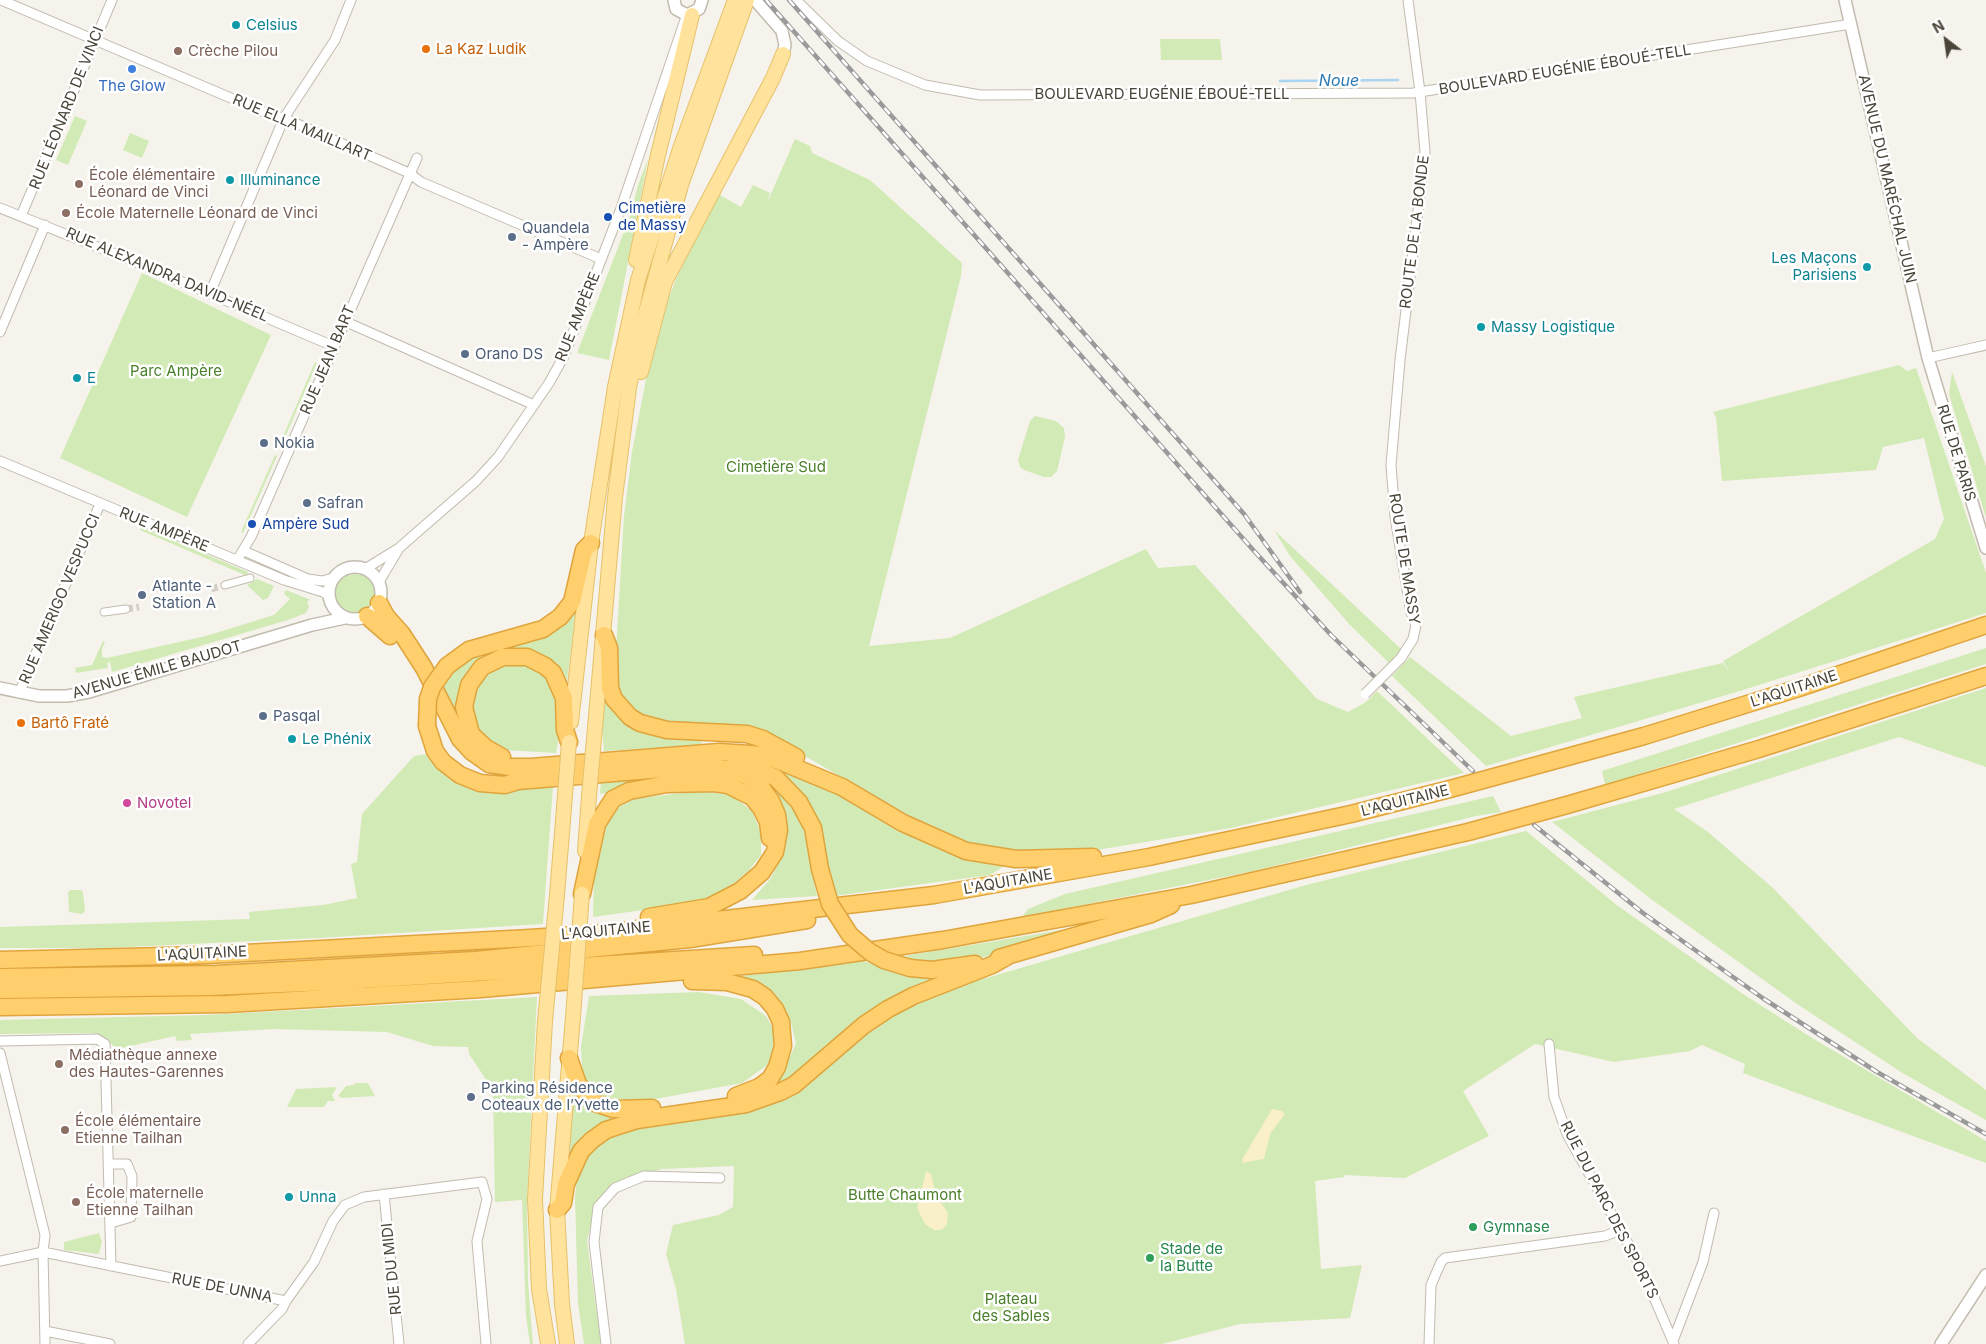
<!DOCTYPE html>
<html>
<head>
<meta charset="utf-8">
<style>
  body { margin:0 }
  #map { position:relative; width:1986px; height:1344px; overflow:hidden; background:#f6f3ec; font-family:Inter,sans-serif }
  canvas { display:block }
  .north { position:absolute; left:1921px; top:15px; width:50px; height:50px; -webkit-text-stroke:4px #fff; paint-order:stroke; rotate:330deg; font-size:14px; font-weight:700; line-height:20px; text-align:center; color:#4b4439 }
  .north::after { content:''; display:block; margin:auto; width:18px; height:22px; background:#4b4439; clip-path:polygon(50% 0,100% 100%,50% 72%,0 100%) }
</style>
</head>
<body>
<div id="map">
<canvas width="1986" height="1344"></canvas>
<div class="north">N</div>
</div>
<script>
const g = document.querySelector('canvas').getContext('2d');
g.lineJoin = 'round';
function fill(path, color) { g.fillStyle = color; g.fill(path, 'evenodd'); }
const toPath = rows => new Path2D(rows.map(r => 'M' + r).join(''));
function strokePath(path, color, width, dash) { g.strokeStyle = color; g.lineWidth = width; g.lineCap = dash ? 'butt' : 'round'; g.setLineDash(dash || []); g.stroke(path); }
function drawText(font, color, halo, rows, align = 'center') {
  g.font = font + ' Inter,sans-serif'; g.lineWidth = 5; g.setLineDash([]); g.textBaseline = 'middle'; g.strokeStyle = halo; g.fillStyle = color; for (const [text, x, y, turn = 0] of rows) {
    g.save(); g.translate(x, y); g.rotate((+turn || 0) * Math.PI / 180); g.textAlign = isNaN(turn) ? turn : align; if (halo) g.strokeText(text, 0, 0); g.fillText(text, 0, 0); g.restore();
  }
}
const green = toPath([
  [1160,39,1220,39,1222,60,1161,60],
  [75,116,87,121,68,165,56,160],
  [130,133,149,141,142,158,123,150],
  [795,139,810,146,812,153,870,180,962,263,961,276,869,646,950,638,1146,549,1158,568,1195,565,1317,699,1348,712,1366,702,1377,691,1464,773,1231,828,1078,853,982,849,946,837,796,751,662,724,627,708,614,683,624,516,632,452,650,359,661,318,677,277,718,194,741,207,753,185,770,193,767,203],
  [648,159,609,360,577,353,631,214,638,185],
  [142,273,271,335,187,517,60,458],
  [315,362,317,363,283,442,281,441],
  [1899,365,1907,371,1916,368,1986,573,1986,613,1740,691,1486,766,1392,676,1410,657,1511,736,1582,718,1574,697,1723,663,1730,673,1723,661,1935,539,1944,519,1924,438,1883,447,1876,470,1722,481,1716,417,1713,412],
  [1952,372,1986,466,1986,518,1949,394],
  [1035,416,1056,421,1064,428,1065,437,1057,471,1051,477,1044,477,1024,470,1020,467,1018,460,1030,421],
  [275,455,277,456,243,533,241,532],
  [141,527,248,572,247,576,140,530],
  [1274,530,1401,649,1389,663,1350,625,1290,556],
  '335 594a20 20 0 1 1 40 0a20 20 0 1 1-40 0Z',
  [257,579,274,586,268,598,263,600,247,585],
  [286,590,311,600,307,601,309,607,306,613,288,620,112,672,110,662,107,663,108,668,76,673,75,668,92,665,103,641,105,642,102,649,102,657,107,658,206,636,274,615,290,599,284,594],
  [576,608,566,689,553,665,487,660,462,721,454,718,440,686,458,666],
  [1986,648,1986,664,1605,785,1602,771],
  [517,661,537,668,549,678,558,698,562,720,556,753,504,750,492,745,475,724,471,712,472,696,480,681,491,669],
  [1986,688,1986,767,1899,737,1674,809,1708,832,1773,888,1917,1038,1986,1090,1986,1120,1904,1074,1797,1004,1651,899,1552,822,1666,792],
  [605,695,634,728,644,733,660,736,701,737,702,745,604,751,602,729],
  [428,754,511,790,553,786,543,924,319,938,106,948,0,948,0,927,250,919,249,912,323,905,357,898,351,864,357,862,362,814,414,756],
  [750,759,772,761,839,795,916,838,970,860,990,861,1003,867,990,875,834,896,818,827],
  [704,774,641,786,600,794,601,780],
  [697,791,731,795,752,811,761,832,761,855,749,870,727,890,700,902,593,917,594,871,602,829,609,816,616,809,633,799],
  [779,792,800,819,809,849,817,896,752,900,771,878,785,850,787,823,774,796],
  [1493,796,1501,812,1476,816,1254,871,1022,917,1028,909,1065,894],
  [1526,831,1618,906,1740,992,1812,1038,1986,1141,1986,1163,1743,1073,1745,1064,1702,1045,1690,1051,1614,1062,1535,1044,1463,1091,1489,1136,1405,1178,1344,1175,1344,1177,1315,1181,1321,1269,1362,1265,1350,1318,1240,1324,1162,1344,685,1344,676,1289,666,1254,673,1225,719,1215,733,1207,734,1166,662,1169,613,1183,596,1202,587,1241,601,1344,584,1344,578,1304,575,1196,579,1166,592,1148,608,1134,629,1128,754,1107,783,1100,870,1030,907,1006,969,983,1306,885],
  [70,890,81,890,83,892,85,911,82,914,69,912,68,893],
  [1091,925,1012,950,962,963,936,964,899,957],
  [861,960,896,972,916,976,950,973,892,998,775,1091,772,1084,786,1066,796,1043,791,1023,780,1003,766,990,742,976],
  [699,992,741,999,766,1016,783,1046,766,1066,742,1083,639,1102,597,1096,583,1081,581,1047,589,996],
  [537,997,527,1199,528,1283,533,1344,530,1344,526,1316,522,1200,495,1202,493,1090,485,1089,485,1078,469,1054,468,1047,433,1046,387,1032,273,1029,190,1034,192,1040,177,1041,175,1036,117,1049,102,1036,92,1033,0,1034,0,1020,207,1015],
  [355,1083,368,1083,375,1096,342,1098,338,1096,346,1086,354,1085],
  [572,1083,628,1117,566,1167],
  [337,1087,332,1095,335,1101,328,1101,324,1107,287,1107,296,1089],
  [99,1233,102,1242,99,1254,64,1250,64,1242]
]);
const sand = toPath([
  [1272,1109,1282,1111,1285,1114,1270,1134,1264,1159,1242,1163,1243,1158],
  [926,1171,931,1174,936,1195,948,1213,947,1224,942,1230,934,1230,925,1224,917,1208]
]);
const stream = toPath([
  [1280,81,1398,80]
]);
const pedestrianTunnel = toPath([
  [211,589,225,585],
  [126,609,139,607]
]);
const pedestrian = toPath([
  [225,585,250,578],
  [104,612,126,609]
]);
const minor = toPath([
  [1,0,266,113,284,118,409,173,421,182,601,259],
  [796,0,838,41,867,61,925,85,980,95,1413,93,1851,24],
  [0,208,135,262,333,346],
  [21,216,112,0],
  [210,293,284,118,335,40,351,0],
  [344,321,534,405],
  [0,332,45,225],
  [1928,358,1986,345],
  [0,461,284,580,323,592,329,596],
  [244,551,308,579,322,581,333,578],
  [237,560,251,537,417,158],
  [365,569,399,548,476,481,498,457,549,383,564,356,620,211,685,20],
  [379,582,398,550],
  [1401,658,1413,639,1416,625,1411,613,1395,517,1391,465,1400,360,1425,152,1420,92,1408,0],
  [19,693,100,504],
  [0,1041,97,1039,105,1044,111,1266],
  [1549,1044,1554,1097,1567,1134,1640,1265,1674,1344],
  [0,1053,45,1235,43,1252,45,1344],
  [110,1164,127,1164,132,1176,131,1217,111,1223],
  [384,1194,399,1344],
  [0,1261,43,1252,286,1301,314,1262,333,1221,345,1205,364,1197,482,1182,487,1199,477,1241,486,1344],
  [45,1331,110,1344],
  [1673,1341,1703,1262,1714,1213],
  [248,1344,282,1309,286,1301],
  [606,1344,594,1242,598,1207,615,1188,644,1176,720,1178],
  [1429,1344,1431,1285,1441,1262,1445,1258,1605,1236,1620,1230]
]);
const tertiary = toPath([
  [674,0,676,9,687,15,699,9,702,0],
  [755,0,782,31,785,45,783,54],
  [1845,0,1928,358,1986,548],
  '329 593a26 26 0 1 1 52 0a26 26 0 1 1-52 0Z',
  [0,688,39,696,67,696,89,692,312,625,345,618],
  [1941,1344,1986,1275]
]);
const primary = toPath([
  [636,260,658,155,692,15],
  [641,372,665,282,773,78,783,54],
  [571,722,591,543,615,387,638,280,681,146,735,0],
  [594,739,615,497,629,388,639,337,681,185,747,0],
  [585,851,589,796],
  [557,895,565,795],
  [545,1021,535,1199,539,1289,548,1344],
  [567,1344,562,1304,557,1210,573,1017]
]);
const motorway = toPath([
  [379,603,386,616,402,634,424,668,460,739,472,752,489,764,510,767,531,767,719,752,765,755,842,787,903,823,966,851,1016,859,1093,857],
  [367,616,390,636],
  [604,635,609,648,610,688,614,699,630,717,640,723,667,730,747,734,763,739,796,757],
  [447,666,469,650,543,629,560,617,572,602,584,550,591,543],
  [427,726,435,751,443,762,460,775,480,783,505,785,518,781,674,768,717,768,733,770,749,777,761,787,771,801,777,815,779,830,775,852,762,872,740,891,709,907,649,917],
  [502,757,486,748,471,734,464,707,469,685,482,667,503,657,527,657,545,666,553,673,564,698,565,730,569,742],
  [735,762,750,765,776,778,799,802,813,828,820,869],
  [582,894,597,824,613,799,629,791,667,784,714,783,728,785,752,797,761,808,768,822,770,838],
  [999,958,1151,914,1171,905],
  [0,960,207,955,530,938,604,933,934,895,1149,857,1351,814,1450,789,1644,736,1799,688,1986,625],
  [910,968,932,970,975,964],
  [0,977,217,974,475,960,690,939,807,920],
  [692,981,727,982,753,989,765,997,775,1009,781,1022,783,1046,777,1067,770,1079,759,1087,736,1096],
  [0,990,209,987,329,982,754,955],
  [0,1007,227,1004,481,989,800,961,943,940,1191,895,1468,832,1567,805,1759,749,1986,676],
  [569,1058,578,1084,595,1103,613,1109,652,1108],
  [557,1210,563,1203,566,1184,581,1151,592,1140,606,1130,637,1120,746,1104,780,1092,794,1085,864,1025,888,1009,913,996,992,965,1008,956]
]);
const rail = toPath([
  [766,0,1255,552,1331,635,1473,771],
  [789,0,1244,514,1300,592],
  [1534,825,1643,913,1764,999,1877,1072,1986,1134]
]);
const minorBridge = toPath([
  [1365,694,1401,658]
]);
const primaryBridge = toPath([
  [565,795,569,742],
  [589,796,594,739],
  [573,1017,582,894],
  [545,1021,557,895]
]);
const motorwayBridge = toPath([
  [427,726,428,699,432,687,447,666],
  [820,869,830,904,850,935,870,952,884,960,910,968]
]);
const markers = [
  [236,25,5,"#0f9aa8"],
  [426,49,5,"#e8710a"],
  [178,51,5,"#8d6e63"],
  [132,69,5,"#3f7fe0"],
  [230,180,5,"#0f9aa8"],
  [79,184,5,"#8d6e63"],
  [66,213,5,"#8d6e63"],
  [608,217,5,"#1a4fb4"],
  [512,237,5,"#5c6f8a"],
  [1867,267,5,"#0f9aa8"],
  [1481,327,5,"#0f9aa8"],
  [465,354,5,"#5c6f8a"],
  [77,378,5,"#0f9aa8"],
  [264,443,5,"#5c6f8a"],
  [307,503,5,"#5c6f8a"],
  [252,524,5,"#1a4fb4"],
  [142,595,5,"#5c6f8a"],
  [263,716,5,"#5c6f8a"],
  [21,723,5,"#e8710a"],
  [292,739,5,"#0f9aa8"],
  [127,803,5,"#d1479c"],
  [59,1064,5,"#8d6e63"],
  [471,1097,5,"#5c6f8a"],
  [65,1130,5,"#8d6e63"],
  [289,1197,5,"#0f9aa8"],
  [76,1202,5,"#8d6e63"],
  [1473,1227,5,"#2e9e5b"],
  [1150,1258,5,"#2e9e5b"]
];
const cultureNames = [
  ["Celsius",246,25],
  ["Illuminance",240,180],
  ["Les Maçons",1857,258,"right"],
  ["Parisiens",1857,275,"right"],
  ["Massy Logistique",1491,327],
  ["E",87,378],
  ["Le Phénix",302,739],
  ["Unna",299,1197]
];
const foodNames = [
  ["La Kaz Ludik",436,49],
  ["Bartô Fraté",31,723]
];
const educationNames = [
  ["Crèche Pilou",188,51],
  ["École élémentaire",89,175],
  ["Léonard de Vinci",89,192],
  ["École Maternelle Léonard de Vinci",76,213],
  ["Médiathèque annexe",69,1055],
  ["des Hautes-Garennes",69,1072],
  ["École élémentaire",75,1121],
  ["Etienne Tailhan",75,1138],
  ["École maternelle",86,1193],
  ["Etienne Tailhan",86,1210]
];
const streetNames = [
  ["BOULEVARD EUGÉNIE ÉBOUÉ-TELL",1565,70,-9],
  ["BOULEVARD EUGÉNIE ÉBOUÉ-TELL",1162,94],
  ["RUE LÉONARD DE VINCI",67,108,-68],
  ["RUE ELLA MAILLART",302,128,23],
  ["AVENUE DU MARÉCHAL JUIN",1887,179,77],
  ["ROUTE DE LA BONDE",1415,232,-83],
  ["RUE ALEXANDRA DAVID-NÉEL",167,275,23],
  ["RUE AMPÈRE",578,317,-68],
  ["RUE JEAN BART",328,360,-67],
  ["RUE DE PARIS",1956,453,73],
  ["RUE AMPÈRE",164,530,22],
  ["ROUTE DE MASSY",1404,559,81],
  ["RUE AMERIGO VESPUCCI",60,599,-67],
  ["AVENUE ÉMILE BAUDOT",157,670,-16],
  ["L'AQUITAINE",1794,689,-18],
  ["L'AQUITAINE",1405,801,-14],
  ["L'AQUITAINE",1008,882,-10],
  ["L'AQUITAINE",606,931,-5],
  ["L'AQUITAINE",202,954,-3],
  ["RUE DU PARC DES SPORTS",1609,1210,63],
  ["RUE DU MIDI",392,1269,-96],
  ["RUE DE UNNA",222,1288,11]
];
const shopNames = [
  ["The Glow",132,86]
];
const transitNames = [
  ["Cimetière",618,208],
  ["de Massy",618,225],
  ["Ampère Sud",262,524]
];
const serviceNames = [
  ["Quandela",522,228],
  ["- Ampère",522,245],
  ["Orano DS",475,354],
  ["Nokia",274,443],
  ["Safran",317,503],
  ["Atlante -",152,586],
  ["Station A",152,603],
  ["Pasqal",273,716],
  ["Parking Résidence",481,1088],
  ["Coteaux de l’Yvette",481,1105]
];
const parkNames = [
  ["Parc Ampère",176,371],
  ["Cimetière Sud",776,467],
  ["Butte Chaumont",905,1195],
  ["Plateau",1011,1299],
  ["des Sables",1011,1316]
];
const hotelNames = [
  ["Novotel",137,803]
];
const leisureNames = [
  ["Gymnase",1483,1227],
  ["Stade de",1160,1249],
  ["la Butte",1160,1266]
];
const waterNames = [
  ["Noue",1339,81]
];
fill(green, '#d2eab5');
fill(sand, '#f9efc9');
strokePath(stream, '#a9d4f2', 2.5);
strokePath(pedestrianTunnel, '#d4d0c8', 7, [7, 3.5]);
strokePath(pedestrian, '#c2bbae', 9);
strokePath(minor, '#c2bbae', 11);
strokePath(tertiary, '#c2bbae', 14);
strokePath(primary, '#e6c16a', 16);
strokePath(motorway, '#e0a43c', 19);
strokePath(pedestrian, '#fff', 7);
strokePath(minor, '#fff', 9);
strokePath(tertiary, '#fff', 11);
strokePath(primary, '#ffe39c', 14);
strokePath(motorway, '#ffcf6e', 16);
strokePath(rail, '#9a9a9a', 4.5);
strokePath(rail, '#fff', 2.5, [8]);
strokePath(minorBridge, '#c2bbae', 11, []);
strokePath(primaryBridge, '#e6c16a', 16, []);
strokePath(motorwayBridge, '#e0a43c', 19, []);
strokePath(minorBridge, '#fff', 9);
strokePath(primaryBridge, '#ffe39c', 14);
strokePath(motorwayBridge, '#ffcf6e', 16);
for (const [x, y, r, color] of markers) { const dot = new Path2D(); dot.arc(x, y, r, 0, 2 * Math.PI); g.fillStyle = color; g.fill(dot); strokePath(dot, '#fff', 2); }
drawText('15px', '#0d838f', '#fff', cultureNames, 'left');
drawText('15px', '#c56008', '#fff', foodNames, 'left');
drawText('15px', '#785e54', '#fff', educationNames, 'left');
drawText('15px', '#4b4439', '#fff', streetNames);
drawText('15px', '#366cbe', '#fff', shopNames);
drawText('15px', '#164399', '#fff', transitNames, 'left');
drawText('15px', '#4e5e75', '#fff', serviceNames, 'left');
drawText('15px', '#4a7f2a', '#fff', parkNames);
drawText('15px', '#b23c85', '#fff', hotelNames, 'left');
drawText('15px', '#27864d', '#fff', leisureNames, 'left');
drawText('italic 16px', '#2e7ab2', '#fff', waterNames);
</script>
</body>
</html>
